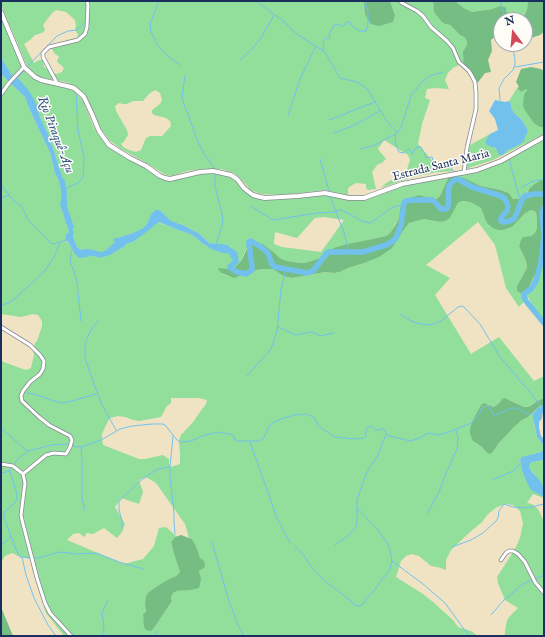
<!DOCTYPE html>
<html>
<head>
<meta charset="utf-8">
<style>
  body { margin:0 }
  #map { position:relative; width:545px; height:637px; overflow:hidden; background:#efe3c4; font-family:"IM FELL English",serif }
  canvas { display:block }
  .frame { position:absolute; inset:0; border:2px solid #1b2f5e; pointer-events:none }
  .north { position:absolute; left:493px; top:12px; width:40px; height:40px; box-sizing:border-box; background:#fdfcf7; border:1px solid #a3aaba; border-radius:50%; rotate:344deg; font-size:11px; font-weight:700; line-height:16px; text-align:center; color:#1b2f5e }
  .north::after { content:''; display:block; margin:auto; width:14px; height:18px; background:#d1495b; clip-path:polygon(50% 0,100% 100%,50% 72%,0 100%) }
</style>
</head>
<body>
<div id="map">
<canvas width="545" height="637"></canvas>
<div class="frame"></div>
<div class="north">N</div>
</div>
<script>
const g = document.querySelector('canvas').getContext('2d');
g.lineJoin = 'round';
function fill(path, color) { g.fillStyle = color; g.fill(path, 'evenodd'); }
const toPath = rows => new Path2D(rows.map(r => 'M' + r).join(''));
function strokePath(path, color, width, dash) { g.strokeStyle = color; g.lineWidth = width; g.lineCap = dash ? 'butt' : 'round'; g.setLineDash(dash || []); g.stroke(path); }
function drawText(font, color, halo, rows, align = 'center') {
  g.font = font + ' "IM FELL English",serif'; g.lineWidth = 3; g.setLineDash([]); g.textBaseline = 'middle'; g.strokeStyle = halo; g.fillStyle = color; for (const [text, x, y, turn = 0] of rows) {
    g.save(); g.translate(x, y); g.rotate((+turn || 0) * Math.PI / 180); g.textAlign = isNaN(turn) ? turn : align; if (halo) g.strokeText(text, 0, 0); g.fillText(text, 0, 0); g.restore();
  }
}
const green = toPath([
  [1,1,307,1,313,2,328,1,363,1,364,4,365,14,395,15,390,1,433,1,433,6,445,24,450,25,460,35,464,37,467,41,467,45,464,67,459,65,453,68,448,73,445,80,449,89,435,88,427,89,425,98,430,100,422,124,418,144,435,164,442,164,454,171,438,172,412,177,381,188,386,183,401,175,407,169,410,160,408,155,384,140,378,149,386,159,382,163,378,164,372,172,376,189,368,190,366,188,366,184,356,183,349,187,348,189,348,195,325,190,284,195,261,194,251,190,240,178,234,173,228,171,221,169,202,169,187,171,172,176,166,175,145,162,121,149,109,140,100,128,88,99,84,94,79,89,73,85,66,82,39,77,34,74,28,68,1,5],
  [56,10,66,12,75,20,76,26,75,29,78,35,77,38,67,40,62,43,50,46,55,54,57,55,59,57,57,61,58,63,61,65,64,68,62,72,57,74,53,73,50,68,47,69,44,67,43,60,39,60,34,63,24,44,30,40,35,35,42,33,45,30,43,25,52,13],
  [155,90,160,93,162,100,160,104,152,110,152,113,154,115,166,118,170,121,171,126,162,136,150,136,146,138,141,150,136,152,129,150,123,147,121,143,123,143,128,135,127,130,116,111,115,106,119,103,123,104,127,104,133,101,143,101,149,94],
  [455,1,528,1,527,10,522,17,512,19,511,18,510,20,508,20,508,19,500,6,492,9,472,12,464,8],
  [1,17,24,70,26,73,31,77,37,81,67,87,75,92,83,101,95,130,105,143,118,153,142,165,163,179,198,174,220,174,232,177,237,181,242,188,264,199,284,199,324,195,355,200,374,196,400,186,449,176,440,196,435,200,420,195,400,208,399,218,390,233,386,236,358,242,326,254,323,257,305,263,292,262,284,260,280,258,275,253,268,248,263,244,246,249,242,260,234,268,227,270,219,268,222,274,231,277,240,276,256,270,263,269,273,269,283,276,292,278,325,272,334,273,340,272,348,268,361,264,398,238,409,223,424,219,440,222,450,218,458,203,462,201,470,202,481,208,485,219,503,230,512,227,519,220,524,214,531,210,536,212,537,220,537,228,535,234,531,236,523,237,519,246,526,261,527,268,517,286,517,291,525,295,533,278,544,262,544,330,543,326,528,297,519,307,506,288,495,245,478,222,426,265,450,278,435,295,471,354,499,337,534,381,544,376,544,398,537,401,532,405,528,407,524,407,510,400,502,399,499,403,494,407,487,404,481,405,477,413,473,441,482,447,485,451,492,453,499,443,514,427,522,420,528,417,533,413,534,424,537,437,544,446,544,450,541,452,523,457,520,459,522,471,527,483,532,490,544,497,544,498,533,494,527,503,532,504,538,509,544,521,544,636,505,636,505,632,507,620,510,616,518,608,505,600,498,583,497,577,515,549,520,538,523,523,520,511,513,505,506,504,497,507,488,514,482,522,470,532,451,550,446,560,446,570,437,567,431,566,419,556,412,554,406,556,401,561,396,577,423,594,433,602,453,620,458,627,471,631,478,636,64,636,46,613,32,569,31,559,18,556,13,553,7,555,4,557,1,563,1,361,20,368,26,370,31,368,34,355,33,349,35,343,37,341,42,326,42,321,38,315,33,314,21,317,1,314,1,74,25,97,28,106,50,153,55,173,59,181,61,190,62,200,61,208,69,232,66,241,70,245,74,253,89,251,81,250,77,247,73,237,74,232,71,227,72,222,69,220,67,214,68,210,67,205,67,199,64,191,62,175,60,170,49,136,40,117,36,103,19,79,12,75,1,58],
  [154,211,161,211,170,220,174,222,183,225,200,234,210,244,223,244,228,245,234,252,235,261,232,258,228,250,225,249,214,249,203,244,195,237,190,234,178,230,158,222,133,242,126,244,124,247,115,252,110,253,104,252,116,242,117,238,133,233,143,228,147,224,151,214],
  [324,217,344,220,321,252,282,247,274,244,275,232,297,238,315,218],
  [171,398,198,398,207,400,206,404,197,416,194,421,181,435,179,440,180,455,180,464,171,467,169,464,169,459,163,455,145,459,139,459,103,445,102,438,102,434,108,421,110,418,118,416,125,417,133,420,139,421,161,417,167,406,171,403],
  [146,477,156,483,185,524,189,538,192,539,196,546,198,553,204,568,199,571,200,575,182,591,177,591,172,593,171,597,172,601,154,628,143,618,143,615,146,612,145,605,149,592,169,579,176,576,180,572,174,554,171,542,175,537,176,536,166,527,159,528,154,546,143,559,124,564,67,540,73,534,79,533,84,537,87,533,93,534,104,528,117,538,122,532,125,524,115,507,121,498,139,504,143,492,139,480],
  [517,88,521,92,526,88,527,90,543,127,544,125,544,134,493,160,465,169,470,145,490,134,486,140,491,147,506,151,517,146,525,138,528,131,527,128,521,119,514,113,511,107,511,104,509,101],
  [544,139,544,181,541,181,533,185,529,189,528,193,519,199,513,199,509,193,501,190,481,186,464,178,455,176,472,173],
  [544,460,544,489,529,467,530,463,532,462]
]);
const forest = toPath([
  [363,1,390,1,395,15,393,22,379,26,371,24,365,14,364,4],
  [433,1,455,1,464,8,472,12,492,9,500,6,505,7,506,8,506,11,508,13,508,20,501,20,501,30,499,33,491,40,492,51,488,60,491,72,485,73,476,85,474,80,464,67,463,52,467,45,467,41,464,37,460,35,450,25,445,24,442,22,434,12],
  [528,1,544,1,544,32,540,35,525,40,525,20,510,20,511,18,512,19,523,17,527,10],
  [531,67,541,69,544,71,544,125,543,127,540,127,534,123,526,112,523,106,524,95,527,90,526,89,521,92,517,88,519,87,516,82,521,69],
  [449,176,455,176,464,178,481,186,501,190,509,193,513,199,519,199,528,193,529,189,533,185,541,180,544,181,544,262,533,278,525,296,517,291,517,286,527,268,526,261,519,246,521,240,523,237,531,236,535,233,537,228,537,220,536,212,531,210,524,214,519,220,512,227,503,230,498,230,493,228,488,224,485,219,481,208,470,202,462,201,458,203,450,218,445,221,440,222,424,219,409,223,403,231,392,248,379,257,361,264,348,268,340,272,334,273,325,272,292,278,283,276,273,269,263,269,256,270,234,278,221,273,218,269,219,268,229,269,234,268,242,260,248,246,253,243,257,243,263,244,268,248,275,253,280,258,284,260,292,262,305,263,323,257,334,248,344,245,386,236,390,233,396,224,399,218,400,208,405,200,409,198,420,195,435,200,440,196],
  [505,398,524,407,528,407,532,405,537,401,544,398,544,407,540,406,528,417,522,420,514,427,499,443,492,453,489,454,485,451,482,447,473,441,470,434,470,429,472,422,481,405,484,403,494,407,499,403,502,399],
  [181,535,192,539,196,546,200,558,204,561,205,566,204,568,199,571,201,579,199,588,190,590,177,591,173,593,171,597,172,601,154,628,151,631,146,630,144,627,143,614,146,612,145,605,146,596,149,592,156,587,169,579,176,576,180,572,174,554,171,542,175,537],
  [1,607,13,636,1,636]
]);
const water = toPath([
  [1,58,12,75,19,79,29,91,36,103,40,117,49,136,60,170,62,175,64,191,67,199,67,205,68,210,67,214,69,220,72,222,71,227,74,232,73,237,77,247,81,250,89,251,91,255,87,257,79,258,74,253,70,245,66,240,66,235,69,232,61,208,60,202,62,200,61,190,59,181,55,173,50,153,28,106,25,97,1,74],
  [495,100,505,102,509,101,511,104,511,107,514,113,521,119,527,128,528,131,525,138,523,142,517,146,506,151,503,155,499,155,496,148,491,147,486,144,486,140,490,134,498,130,495,119,489,111],
  [155,210,158,210,161,211,170,220,174,222,183,225,200,234,210,244,223,244,228,245,234,252,236,258,235,261,231,258,228,250,225,249,214,249,203,244,195,237,190,234,178,230,159,222,145,233,133,242,126,244,124,247,115,252,110,253,104,252,115,242,113,239,117,238,133,233,143,228,147,224,151,214],
  [540,406,542,412,539,423,539,428,541,436,544,439,544,446,537,437,533,418,533,413],
  [544,450,544,460,532,462,530,463,529,467,532,472,541,482,544,489,544,497,531,490,527,483,522,471,520,459,522,457,541,452]
]);
const stream = toPath([
  [159,1,150,24,151,32,158,46,168,56,180,65],
  [256,1,283,21,298,35,325,52,340,78,357,82,365,87,368,90,388,123,396,131,395,143,399,152,404,153,407,150,409,149,412,154,417,147,421,147,425,154,426,158,432,157,434,163,437,164,447,162,454,172],
  [500,1,506,20],
  [323,50,324,40,326,38,330,38,329,35,334,25,336,24,340,25,342,27,347,22,350,22,351,25,359,31,366,31,368,24,368,12,365,1],
  [240,60,251,50,261,38,274,15],
  [27,67,57,36,68,31,77,30,86,22],
  [515,67,544,62],
  [185,76,182,97,184,104,198,142,203,152,215,169,215,170],
  [16,79,25,70],
  [500,100,499,88,504,79,513,70,515,64,515,59,512,44],
  [288,115,300,79,316,46],
  [329,120,375,102],
  [334,133,355,125,380,111],
  [397,133,399,131,401,127,411,96,421,83,430,76,443,72],
  [361,149,375,145,391,136,395,135],
  [509,158,521,205],
  [320,159,329,191],
  [215,173,215,186,223,218,222,226,216,244],
  [455,175,457,179],
  [1,185,13,200,22,207,28,220,51,243,54,244,66,240],
  [522,187,533,181,544,179],
  [64,189,78,183,83,177,84,157,78,130,76,93],
  [330,196,344,233,349,252],
  [1,198,9,195],
  [251,206,273,220,317,213,336,212],
  [336,211,341,210,351,215,362,221,370,223,372,222,391,208,403,204],
  [72,249,70,261,75,274,77,283,81,321],
  [1,305,9,303,14,299,43,273,54,257,60,243],
  [400,314,411,321,420,324,430,325,441,321,458,307,462,306,464,307,480,324,500,357,530,392,543,409],
  [98,321,91,330,85,343,85,357,89,370,101,403,116,430],
  [278,327,296,335,311,332,315,333,320,336,334,333],
  [247,376,271,349,277,331,281,290,286,269],
  [27,393,34,394,54,401,62,403,72,401,96,394],
  [1,428,27,451],
  [173,436,170,467,170,477,174,513,174,522,175,534],
  [250,442,277,518,290,543],
  [81,447,82,461,82,498,85,510],
  [14,465,17,460,28,451,52,445,68,444,77,447,84,446,101,440,120,429,132,426,152,424,163,424,166,426,176,439,180,442,191,441,202,436,218,432,233,435,235,440,237,441,258,441,263,439,269,426,271,424,281,419,295,415,306,414,314,417,318,426,335,437,354,439,364,438,366,436,366,429,371,426,375,430,379,430,382,428,389,436,411,441,422,437,428,433,438,435,449,432,472,423,479,414,482,409,485,406,489,406,494,416,502,412,513,408,516,408,528,414,533,414],
  [10,472,17,494,17,499,14,504,4,512,4,518,17,552,20,557,22,557,26,575,34,598,48,625,56,636],
  [1,473,10,471,12,467],
  [492,480,511,472,514,470,520,463],
  [427,514,439,492,444,478,457,449,458,438,456,430],
  [122,528,122,521,119,510,119,502,121,499,140,481,153,472,158,469,169,467],
  [212,542,229,601,238,625,244,636],
  [1,545,11,537],
  [335,545,349,535,356,527,357,523,357,500,366,474,378,455,386,434],
  [295,546,304,556,314,570,325,581,350,600,354,605,359,606,362,605,365,600,373,592,390,569,392,560,389,546,378,530,357,508],
  [452,547,471,540,483,533,496,521,498,518,499,511,504,504,513,507,527,508,544,504],
  [22,557,30,558],
  [34,558,38,558,60,552,76,554,96,553,119,562,143,569],
  [392,561,423,584,445,603,469,636],
  [491,615,503,601,523,584,544,575],
  [102,636,104,626,102,613,108,600],
  [154,636,158,631]
]);
const river = toPath([
  [62,181,64,191,64,200],
  [544,208,543,210,542,213,544,236,541,262,536,281,531,289,524,294,524,297,526,301,544,323],
  [65,209,71,227],
  [211,246,222,250,231,251,235,254,236,261,230,267,232,269,237,272,246,274,252,270,252,266,249,244,249,242,251,241,261,247,267,252,269,256,272,264,275,267,307,273,313,271,327,253,329,252,363,252,386,245,393,241,396,238,401,225,404,203,406,201,413,200,432,200,435,202,441,209,446,209,448,207,449,186,452,182,456,179,458,179,472,187,501,196,505,199,508,206,507,211,501,218,501,221,503,222,509,221,514,219,523,198,525,196,534,194,544,194],
  [83,252,89,252,101,255,110,252,114,249],
  [539,418,540,412,544,408]
]);
const minor = toPath([
  [400,1,402,3,417,11,423,16,431,27,447,41,453,48,459,62,469,71,472,76,475,82,476,93,476,109,467,148,464,173],
  [57,83,43,57,43,53,49,47,78,40,85,34,87,27,88,5,87,1],
  [1,94,9,83,24,67],
  [1,327,30,345,40,355,44,361,43,369,40,374,30,382,23,391,21,396,22,401,39,417,49,425,70,436,72,440,70,447,66,454,54,453,46,455,23,474],
  [1,464,13,466,23,474,25,483,21,515,22,520,37,578,45,603,50,613,71,636],
  [501,560,506,553,509,551,513,551,518,554,525,562,535,582,544,593]
]);
const tertiary = toPath([
  [1,12,24,67,35,77,41,80,67,86,74,88,81,94,84,97,92,114,99,131,109,145,130,158,146,166,160,176,165,178,170,179,200,172,213,171,231,175,237,179,244,188,249,192,253,195,260,197,265,198,298,196,325,193,349,198,364,198,402,184,477,170,501,161,544,137]
]);
const streetNames = [
  ["Estrada Santa Maria",441,166,-14]
];
const waterNames = [
  ["Rio Piraquê-Açu",55,135,69]
];
fill(green, '#92de9b');
fill(forest, '#75bd83');
fill(water, '#72c1ed');
strokePath(stream, '#72c1ed', 1);
strokePath(river, '#72c1ed', 5.5);
strokePath(minor, '#858991', 4.5);
strokePath(tertiary, '#858991', 5.5);
strokePath(minor, '#fff', 3);
strokePath(tertiary, '#fff', 4);
drawText('12px', '#1b2f5e', '#fdfcf7', streetNames);
drawText('italic 13px', '#355b89', '#fdfcf7', waterNames);
</script>
</body>
</html>
